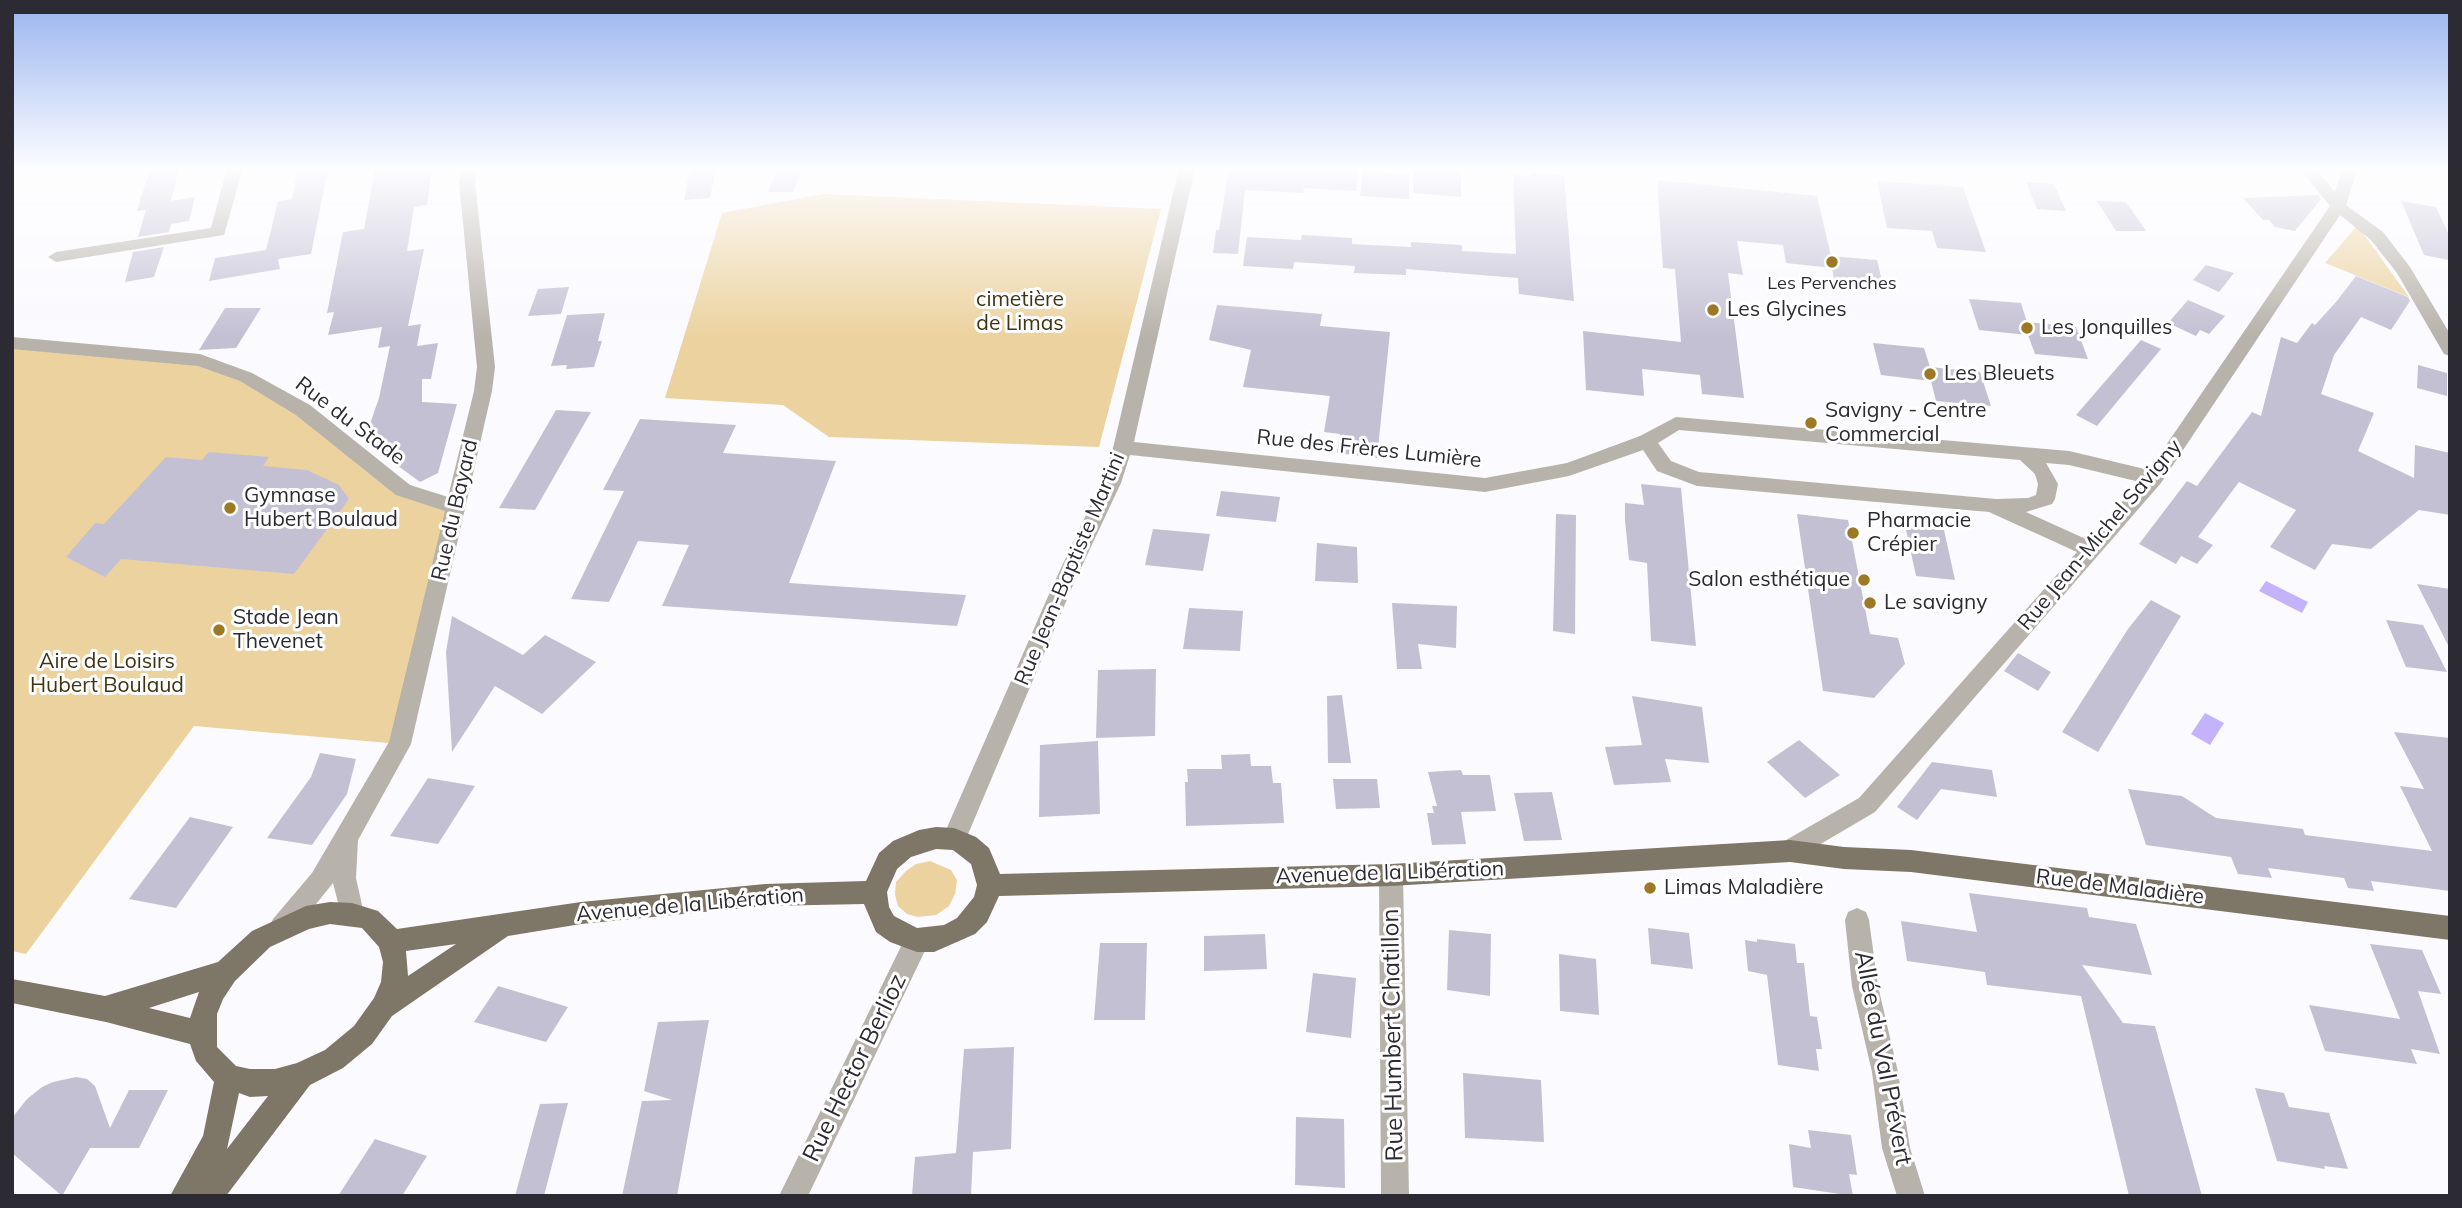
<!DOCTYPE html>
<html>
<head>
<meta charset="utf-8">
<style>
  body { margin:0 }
  #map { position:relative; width:2462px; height:1208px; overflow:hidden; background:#fbfafe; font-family:Mulish,sans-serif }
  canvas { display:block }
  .frame { position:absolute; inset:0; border:14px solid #2c2a32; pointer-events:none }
</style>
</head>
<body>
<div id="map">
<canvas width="2462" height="1208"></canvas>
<div class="frame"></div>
</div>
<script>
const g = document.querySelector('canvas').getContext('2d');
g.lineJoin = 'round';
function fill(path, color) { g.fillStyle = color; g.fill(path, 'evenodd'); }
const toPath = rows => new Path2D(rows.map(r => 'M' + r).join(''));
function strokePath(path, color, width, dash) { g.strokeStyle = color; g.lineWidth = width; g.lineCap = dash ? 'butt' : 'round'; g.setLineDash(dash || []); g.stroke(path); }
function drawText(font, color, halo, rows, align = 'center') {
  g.font = font + ' Mulish,sans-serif'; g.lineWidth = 6; g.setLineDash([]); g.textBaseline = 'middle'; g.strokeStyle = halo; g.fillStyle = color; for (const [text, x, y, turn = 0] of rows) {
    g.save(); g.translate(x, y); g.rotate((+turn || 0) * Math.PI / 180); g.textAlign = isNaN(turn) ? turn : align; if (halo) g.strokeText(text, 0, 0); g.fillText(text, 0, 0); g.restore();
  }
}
const green = toPath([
  [823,194,1161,209,1099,447,829,437,783,405,665,398,722,213],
  [2356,227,2360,229,2409,297,2325,263],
  [12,343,146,354,246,377,403,490,455,507,400,744,194,726,26,954,12,951],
  [930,861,951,870,957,880,955,894,949,906,936,915,918,917,907,914,898,906,895,895,896,882,906,871,916,864]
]);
const water = toPath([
  [2266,581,2308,602,2302,613,2259,591],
  [2205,713,2224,723,2210,745,2191,734]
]);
const building = toPath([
  [150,168,179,168,171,201,195,197,189,221,171,224,169,232,138,237,146,210,137,211],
  [298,168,328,168,311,254,278,259,280,269,209,281,215,258,266,250,278,202,292,199],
  [375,168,432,168,427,205,414,207,407,251,424,249,408,326,421,324,417,346,438,343,431,379,422,379,422,402,457,404,438,473,420,482,364,441,379,398,390,346,378,348,382,327,328,335,334,312,327,313,343,232,364,229],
  [690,168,716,168,710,198,684,200],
  [778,168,803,168,793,192,768,192],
  [1229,168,1358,168,1356,191,1304,188,1303,193,1245,190,1238,254,1213,253,1216,230,1219,230],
  [1414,168,1461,171,1461,197,1413,193],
  [1362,171,1409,174,1409,199,1360,196],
  [1531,173,1564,175,1574,301,1519,294,1518,278,1406,269,1406,275,1354,273,1355,266,1294,262,1293,269,1243,266,1247,237,1301,240,1302,235,1352,238,1352,244,1411,247,1411,242,1462,245,1462,251,1516,254,1513,175,1531,176],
  [1657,180,1817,196,1831,256,1877,260,1884,289,1835,285,1832,268,1786,263,1783,245,1737,241,1743,275,1728,273,1744,398,1702,394,1700,375,1642,369,1644,396,1586,390,1583,331,1681,342,1675,269,1663,268],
  [1877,181,1963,187,1986,252,1937,248,1932,231,1887,228],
  [2026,182,2054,184,2066,211,2037,209],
  [2318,195,2321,199,2295,231,2275,227,2269,220,2263,220,2243,198],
  [2097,201,2126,202,2146,231,2116,231],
  [2401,201,2436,207,2450,237,2449,260,2424,255],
  [164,247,154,277,125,282,133,252],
  [2206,265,2234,273,2219,292,2193,280],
  [2356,276,2408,297,2410,301,2391,330,2361,317,2334,355,2321,394,2374,413,2358,451,2414,478,2415,445,2450,453,2450,515,2419,510,2371,549,2332,544,2315,570,2270,547,2296,510,2239,482,2198,537,2213,545,2197,564,2181,556,2176,564,2139,544,2187,481,2197,486,2252,412,2261,416,2281,337,2297,343,2312,323,2315,325,2336,302],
  [569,287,561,314,528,316,538,289],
  [1969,299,2021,303,2027,322,2076,327,2088,359,2035,354,2028,335,1979,330],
  [2188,300,2225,316,2209,334,2200,330,2196,336,2168,323],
  [1217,305,1322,314,1320,326,1390,332,1377,458,1337,453,1340,434,1324,432,1330,396,1243,387,1251,350,1209,340],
  [225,308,261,308,236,348,199,350],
  [605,313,598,341,602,341,594,367,566,369,567,365,551,366,567,315],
  [2141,340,2161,349,2097,426,2076,415],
  [1873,343,1924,348,1930,367,1980,372,1991,406,1936,401,1931,381,1881,375],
  [2418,365,2447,373,2447,396,2417,388],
  [556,410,591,412,535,510,499,508],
  [640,419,736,425,723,453,836,461,789,583,966,595,957,626,662,606,689,545,638,541,609,602,571,599,624,491,603,490],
  [209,452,269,457,263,466,307,470,339,485,349,499,294,574,121,559,105,577,66,557,95,523,104,524,166,457,202,460],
  [1641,484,1681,488,1696,646,1651,641,1647,563,1629,560,1625,520,1625,503,1644,505],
  [1221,491,1280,497,1276,522,1216,516],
  [1556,514,1576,515,1575,634,1553,631],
  [1797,514,1848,520,1870,634,1898,638,1905,664,1874,698,1823,691],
  [1905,525,1944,530,1955,580,1916,576],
  [1153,529,1210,534,1203,571,1145,565],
  [1317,543,1357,547,1358,583,1315,581],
  [2417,584,2450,589,2450,649],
  [2151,600,2181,616,2098,752,2062,732,2128,629],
  [1392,603,1457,606,1456,648,1418,644,1422,669,1397,669],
  [1189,608,1243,611,1240,651,1183,649],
  [452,616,523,655,545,635,596,662,542,714,495,686,452,752,446,652],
  [2386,620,2423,625,2447,672,2406,667],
  [2018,653,2051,672,2038,691,2004,671],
  [1156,669,1155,736,1096,738,1098,670],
  [1342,695,1351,763,1328,763,1327,696],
  [1632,696,1702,707,1709,763,1665,759,1671,782,1614,785,1605,747,1642,745],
  [2394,732,2450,738,2450,891,2371,881,2374,891,2348,888,2344,878,2268,868,2272,878,2238,874,2231,857,2146,845,2128,789,2182,796,2216,818,2303,829,2305,835,2432,851,2400,786,2424,789],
  [1799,740,1840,775,1805,798,1767,762],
  [1098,741,1100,814,1039,817,1040,745],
  [320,753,356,759,347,794,312,845,267,838,311,777],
  [1250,754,1251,766,1271,766,1273,783,1281,783,1284,823,1186,826,1185,782,1188,782,1187,769,1222,769,1221,755],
  [1932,762,1992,770,1997,797,1941,789,1917,820,1897,807],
  [1461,770,1463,775,1490,775,1496,811,1461,812,1466,844,1432,845,1427,813,1434,813,1432,806,1437,806,1428,772],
  [428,778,475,786,438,844,390,836],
  [1333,779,1377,779,1380,808,1336,809],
  [1552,792,1562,840,1524,841,1514,793],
  [190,817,233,827,176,908,129,899],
  [1969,893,2087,908,2089,917,2136,924,2152,975,2082,965,2123,1023,2155,1026,2202,1196,2129,1196,2081,996,1987,985,1985,972,1907,961,1901,921,1977,932],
  [1648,928,1689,933,1693,969,1651,964],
  [1449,930,1491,934,1490,996,1447,990],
  [1265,934,1267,969,1204,971,1204,936],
  [1757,939,1795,944,1797,963,1804,963,1810,1016,1817,1017,1822,1049,1816,1049,1819,1071,1778,1065,1767,975,1748,971,1745,940,1757,942],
  [1100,943,1147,943,1145,1020,1094,1020],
  [2370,944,2422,950,2441,994,2418,991,2440,1054,2411,1049,2417,1064,2325,1051,2309,1005,2400,1019],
  [1559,954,1596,959,1599,1015,1560,1011],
  [1313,973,1356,978,1351,1038,1306,1032],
  [498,986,568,1007,546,1042,474,1022],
  [709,1020,677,1196,622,1196,642,1101,672,1100,644,1091,658,1022],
  [1014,1047,1011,1149,973,1152,971,1196,912,1196,915,1157,956,1153,964,1049],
  [1463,1073,1541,1080,1544,1142,1465,1138],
  [76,1077,87,1079,95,1086,110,1128,129,1090,168,1090,139,1148,90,1148,62,1196,12,1153,12,1118,27,1099,42,1087,53,1082],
  [2255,1088,2284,1093,2289,1107,2329,1113,2348,1169,2324,1166,2325,1169,2277,1161],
  [568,1103,544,1196,515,1196,540,1104],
  [1296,1117,1344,1119,1345,1188,1295,1185],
  [1808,1130,1851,1135,1857,1175,1849,1174,1853,1196,1793,1187,1789,1144,1811,1148],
  [375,1139,427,1156,402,1196,338,1196]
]);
const minor = toPath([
  [227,168,243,168,224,235,56,262,48,257,56,252,211,228,227,168],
  [461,168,477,168,475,182,495,367,492,391,411,744,358,840,356,878,364,914,361,922,352,925,343,922,333,883,291,935,282,939,273,935,269,927,273,919,312,873,389,742,445,511,396,495,296,415,240,381,198,366,12,349,12,337,200,354,252,373,310,405,410,485,448,497,474,391,477,367,459,182,461,168],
  [1179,168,1195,168,1134,442,1485,478,1567,463,1640,436,1676,417,2069,451,2149,470,2330,206,2299,168,2315,168,2335,192,2342,168,2358,168,2346,205,2383,232,2410,267,2450,334,2450,356,2444,354,2397,273,2371,240,2340,215,2161,483,1875,812,1790,862,1781,859,1778,851,1781,843,1859,798,2077,552,1989,512,1697,486,1657,471,1643,450,1569,476,1485,492,1130,455,1121,483,1073,585,966,839,962,847,954,850,946,847,942,839,1053,585,1101,483,1113,448,1179,168],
  [1679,430,2020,460,2035,474,2038,484,2036,495,2028,498,1996,499,1699,472,1671,461,1658,443,1679,430],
  [2046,463,2069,465,2140,482,2088,540,2026,512,2052,504,2055,499,2058,484,2046,463],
  [1391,864,1400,867,1403,875,1409,1196,1381,1196,1379,875,1382,867,1391,864],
  [1857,908,1866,912,1869,920,1878,986,1898,1072,1910,1148,1925,1196,1897,1196,1882,1148,1872,1072,1852,986,1845,920,1848,912,1857,908],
  [917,928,926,932,930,940,808,1196,779,1196,908,932,917,928]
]);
const major = toPath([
  [936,827,954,828,976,837,989,848,1000,874,1391,864,1790,840,1844,847,1911,850,2450,916,2450,940,1911,872,1844,869,1790,862,1391,886,999,896,987,922,975,934,934,952,917,952,890,942,876,932,864,904,765,906,581,924,508,936,392,1016,372,1044,343,1068,310,1085,226,1196,170,1196,203,1136,214,1082,196,1061,190,1044,106,1022,12,1003,12,979,105,996,218,962,252,931,306,906,330,902,352,903,378,911,397,929,581,902,765,884,866,881,879,853,893,841,919,830,936,827],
  [936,849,953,850,971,864,977,885,974,897,957,918,944,925,917,928,894,916,889,907,887,892,897,869,911,857,936,849],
  [330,924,362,928,379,947,383,962,381,982,374,998,354,1026,325,1050,297,1063,275,1069,250,1069,236,1066,217,1047,217,1014,223,999,235,981,270,947,309,929,330,924],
  [456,944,408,976,406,951,456,944],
  [199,992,190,1018,149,1008,199,992],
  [239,1093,250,1097,268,1096,227,1149,239,1093]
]);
const markers = [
  [1832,262,7,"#9e7925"],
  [1713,310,7,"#9e7925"],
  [2027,328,7,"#9e7925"],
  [1930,374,7,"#9e7925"],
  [1811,423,7,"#9e7925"],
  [230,508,7,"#9e7925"],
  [1853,533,7,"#9e7925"],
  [1864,580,7,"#9e7925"],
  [1870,603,7,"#9e7925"],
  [219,630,7,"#9e7925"],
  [1650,888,7,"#9e7925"]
];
const farPoinames = [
  ["Les Pervenches",1832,284]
];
const parkNames = [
  ["cimetière",1020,300],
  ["de Limas",1020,324],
  ["Aire de Loisirs",107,662],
  ["Hubert Boulaud",107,686]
];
const poiNames = [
  ["Les Glycines",1727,310],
  ["Les Jonquilles",2041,328],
  ["Les Bleuets",1944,374],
  ["Savigny - Centre",1825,411],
  ["Commercial",1825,435],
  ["Gymnase",244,496],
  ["Hubert Boulaud",244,520],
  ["Pharmacie",1867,521],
  ["Crépier",1867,545],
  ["Salon esthétique",1850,580,"right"],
  ["Le savigny",1884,603],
  ["Stade Jean",233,618],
  ["Thevenet",233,642],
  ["Limas Maladière",1664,888]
];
const streetNames = [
  ["Rue du Stade",350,421,37],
  ["Rue des Frères Lumière",1369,449,6],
  ["Rue du Bayard",455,510,-77],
  ["Rue Jean-Michel Savigny",2100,535,-50],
  ["Rue Jean-Baptiste Martini",1070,569,-67],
  ["Avenue de la Libération",1390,873,-2],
  ["Rue de Maladière",2120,887,7],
  ["Avenue de la Libération",690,905,-5]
];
const nearStreetnames = [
  ["Rue Humbert Chatillon",1393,1035,-91],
  ["Allée du Val Prévert",1883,1058,79],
  ["Rue Hector Berlioz",855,1068,-64]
];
fill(green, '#ecd29e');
fill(water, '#c4b3fa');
fill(building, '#c4c0d4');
fill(minor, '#b7b2aa');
fill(major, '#7e7667');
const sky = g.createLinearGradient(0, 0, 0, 337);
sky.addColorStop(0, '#99b4ef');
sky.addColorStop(0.5, '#fdfdff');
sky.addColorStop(1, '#fdfdff00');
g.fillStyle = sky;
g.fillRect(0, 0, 2462, 337);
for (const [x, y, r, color] of markers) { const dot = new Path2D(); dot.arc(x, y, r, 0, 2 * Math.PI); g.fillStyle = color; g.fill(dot); strokePath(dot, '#fff', 2.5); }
drawText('18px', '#2c2a32', '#fff', farPoinames);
drawText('21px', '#423313', '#fff', parkNames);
drawText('21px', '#2c2a32', '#fff', poiNames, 'left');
drawText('21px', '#2c2a32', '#fff', streetNames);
drawText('24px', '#2c2a32', '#fff', nearStreetnames);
</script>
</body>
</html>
